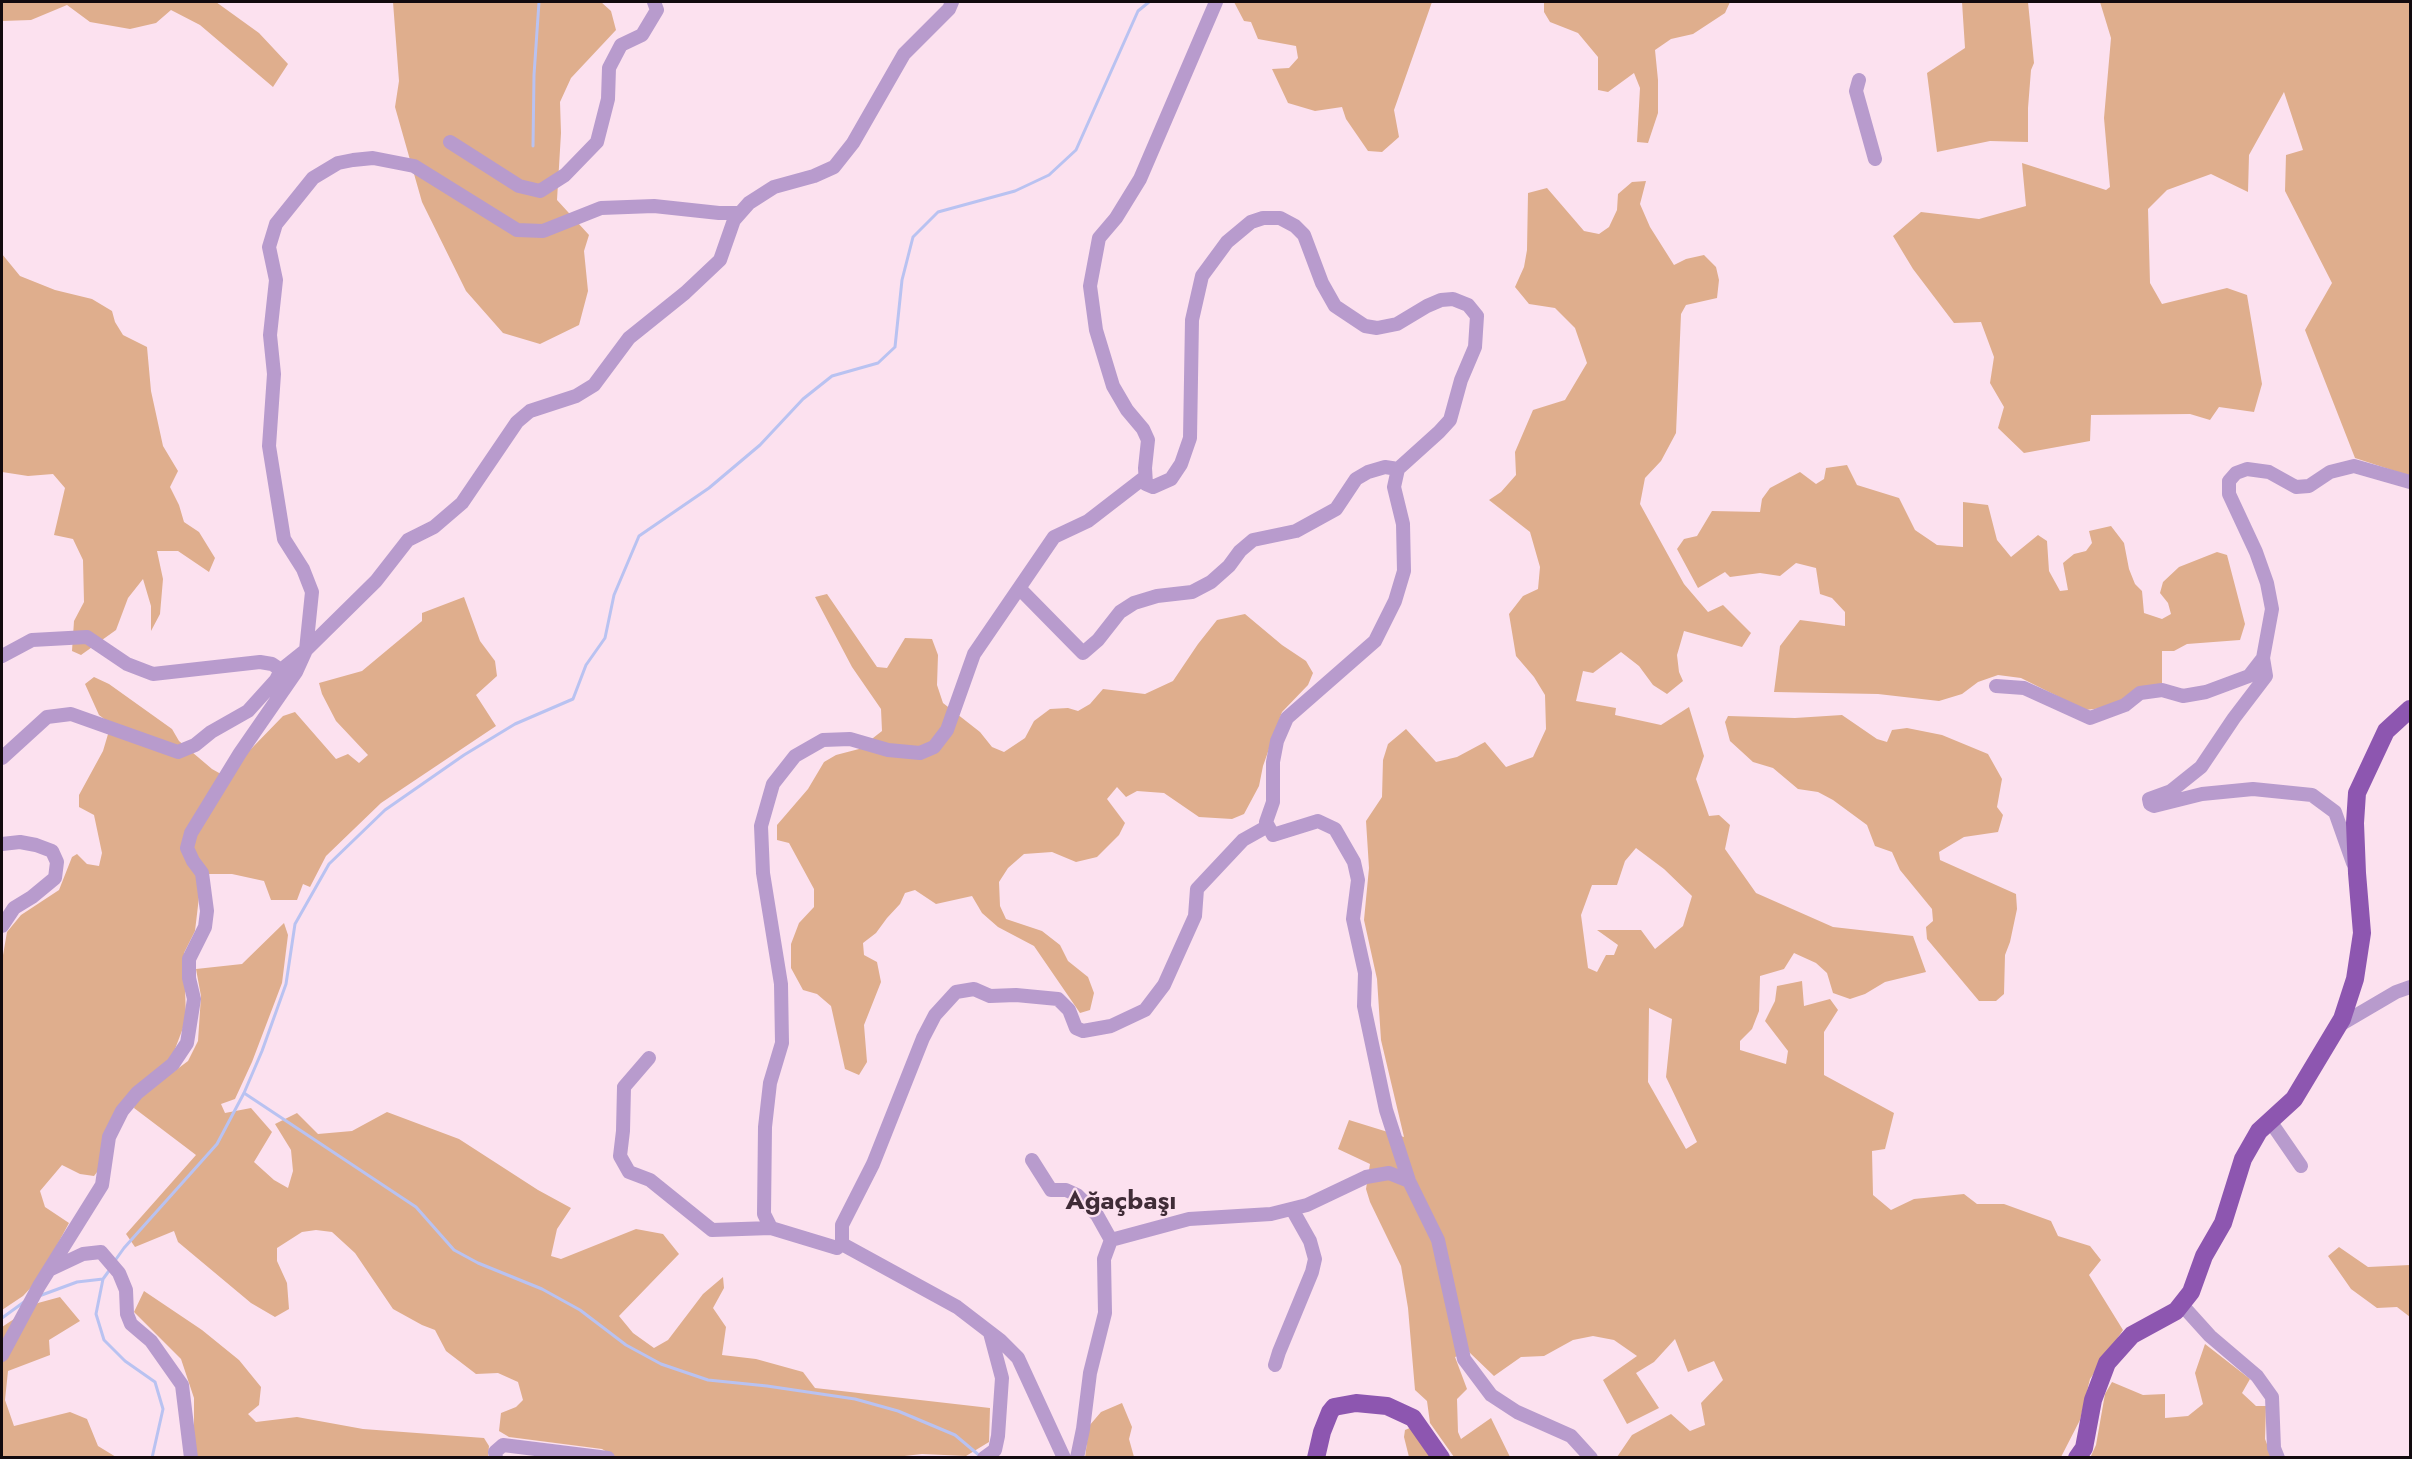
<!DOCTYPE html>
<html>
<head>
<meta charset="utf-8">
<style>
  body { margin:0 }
  #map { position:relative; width:2412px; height:1459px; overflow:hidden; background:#fce1ef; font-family:Jost,sans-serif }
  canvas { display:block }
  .frame { position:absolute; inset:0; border:3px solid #120a0e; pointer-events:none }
</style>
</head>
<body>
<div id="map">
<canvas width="2412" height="1459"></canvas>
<div class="frame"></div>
</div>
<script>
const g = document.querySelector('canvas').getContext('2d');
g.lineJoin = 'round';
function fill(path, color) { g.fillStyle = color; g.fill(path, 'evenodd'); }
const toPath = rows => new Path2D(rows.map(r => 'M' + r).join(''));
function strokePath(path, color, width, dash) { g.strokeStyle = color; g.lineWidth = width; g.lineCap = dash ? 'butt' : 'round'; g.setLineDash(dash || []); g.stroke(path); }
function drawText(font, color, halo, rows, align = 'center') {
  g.font = font + ' Jost,sans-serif'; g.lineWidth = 4.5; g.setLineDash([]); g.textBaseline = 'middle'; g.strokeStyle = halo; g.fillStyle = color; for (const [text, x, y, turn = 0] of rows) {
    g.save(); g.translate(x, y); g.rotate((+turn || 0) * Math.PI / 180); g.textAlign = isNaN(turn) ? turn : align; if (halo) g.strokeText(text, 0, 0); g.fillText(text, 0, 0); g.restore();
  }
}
const green = toPath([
  [2,2,216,2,259,33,288,64,273,87,200,25,171,10,156,23,130,29,90,22,67,5,31,20,2,21],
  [393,2,601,2,611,11,616,30,571,78,560,102,561,133,557,200,589,235,584,251,588,291,579,325,540,344,503,333,466,291,422,202,395,107,399,81],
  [1234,2,1432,2,1394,110,1399,137,1382,152,1368,151,1346,119,1342,107,1315,111,1288,103,1272,69,1289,68,1298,58,1296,46,1258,39,1251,22,1244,21],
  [1544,2,1730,2,1725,13,1693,34,1671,39,1655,50,1658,80,1658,113,1648,143,1637,142,1640,88,1634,73,1608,92,1598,90,1598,57,1578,33,1550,22,1544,12],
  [1962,2,2028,2,2034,63,2031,70,2028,108,2028,142,1990,141,1937,152,1927,73,1965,48],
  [2100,2,2410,2,2410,476,2355,458,2305,330,2332,283,2285,191,2286,155,2303,150,2284,92,2249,155,2248,192,2211,174,2167,190,2148,209,2150,283,2162,304,2227,288,2247,295,2262,384,2254,412,2219,407,2210,420,2190,414,2091,415,2090,441,2024,453,1998,428,2004,407,1990,383,1994,357,1981,322,1954,323,1913,269,1893,236,1921,212,1979,219,2026,206,2022,163,2106,190,2110,187,2104,118,2111,38],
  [1646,181,1640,204,1650,227,1674,265,1686,259,1704,255,1716,267,1719,280,1717,298,1686,305,1681,314,1676,433,1661,461,1645,478,1640,504,1684,584,1708,612,1723,605,1751,633,1742,647,1684,631,1677,655,1679,672,1683,681,1667,694,1653,685,1639,666,1621,652,1593,673,1583,671,1576,701,1616,708,1615,715,1661,725,1689,707,1704,756,1696,779,1709,816,1719,815,1730,825,1725,849,1756,893,1833,927,1913,936,1926,972,1885,982,1865,994,1850,999,1833,993,1827,973,1816,963,1794,953,1784,969,1760,976,1759,1011,1752,1029,1740,1041,1740,1050,1786,1064,1788,1051,1765,1021,1775,1001,1777,986,1802,981,1804,1006,1830,999,1838,1010,1824,1032,1824,1075,1894,1113,1885,1149,1872,1151,1873,1195,1891,1210,1914,1199,1964,1194,1977,1204,2004,1204,2051,1221,2058,1236,2090,1246,2101,1260,2089,1275,2123,1330,2090,1379,2080,1420,2061,1457,1617,1457,1632,1435,1671,1414,1690,1431,1705,1425,1701,1403,1723,1380,1714,1361,1688,1372,1675,1339,1654,1362,1636,1373,1659,1408,1627,1424,1603,1380,1637,1356,1614,1340,1593,1336,1573,1340,1544,1356,1521,1357,1494,1376,1469,1352,1455,1357,1467,1389,1457,1399,1458,1432,1461,1439,1491,1418,1510,1457,1454,1457,1430,1423,1427,1401,1415,1390,1408,1308,1401,1266,1370,1202,1366,1189,1370,1164,1338,1149,1349,1120,1404,1137,1381,1040,1377,979,1364,920,1369,868,1366,821,1382,797,1383,760,1388,744,1406,729,1436,762,1457,757,1485,742,1506,767,1533,757,1546,729,1545,695,1534,677,1516,656,1509,614,1523,596,1538,589,1540,567,1530,532,1489,500,1501,492,1516,475,1515,452,1533,410,1565,400,1587,363,1575,328,1555,308,1529,304,1515,287,1524,267,1527,250,1528,193,1547,188,1584,231,1599,234,1609,227,1617,210,1618,194,1632,182],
  [1636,848,1664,869,1692,896,1683,926,1655,949,1641,930,1597,930,1618,945,1614,955,1606,955,1597,972,1588,968,1581,915,1592,885,1617,885,1625,861],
  [1649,1008,1672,1019,1666,1077,1697,1142,1686,1149,1648,1082],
  [2,254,20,276,55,290,92,299,112,311,115,322,123,335,147,347,151,391,163,446,178,471,170,487,179,505,184,522,199,532,215,558,209,572,178,551,157,551,163,579,160,614,151,631,151,606,143,579,128,598,116,630,81,655,72,651,74,621,84,602,83,560,73,539,54,535,65,488,53,474,28,476,2,472],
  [1847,465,1857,485,1899,498,1915,530,1937,545,1963,547,1963,502,1988,505,1997,540,2011,557,2038,535,2047,541,2049,571,2060,591,2068,590,2063,563,2074,554,2086,551,2092,543,2089,531,2111,526,2124,543,2129,569,2135,584,2142,591,2144,613,2162,619,2171,614,2168,603,2160,593,2163,582,2179,567,2217,552,2227,555,2245,624,2240,640,2187,644,2174,651,2162,651,2162,683,2103,708,2085,710,2021,678,1998,675,1978,682,1962,694,1939,701,1878,694,1774,692,1780,646,1800,620,1845,626,1845,612,1832,598,1820,594,1816,568,1796,563,1780,576,1760,573,1730,577,1725,572,1698,588,1677,549,1684,539,1697,536,1712,511,1760,512,1762,499,1770,488,1800,472,1816,484,1824,479,1826,468],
  [827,594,877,667,887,668,905,638,932,639,938,655,937,685,943,703,980,732,992,747,1004,752,1025,738,1034,721,1050,709,1068,708,1078,711,1090,704,1103,689,1145,694,1173,681,1198,644,1217,620,1245,614,1282,645,1306,661,1313,673,1308,685,1282,712,1263,766,1259,786,1244,814,1232,819,1199,817,1164,793,1137,791,1126,797,1117,787,1107,799,1125,823,1119,835,1097,857,1076,862,1052,852,1024,854,1008,868,999,882,1000,906,1006,919,1042,931,1060,945,1068,961,1088,977,1094,993,1090,1010,1080,1013,1034,946,998,927,982,913,972,896,936,904,915,890,905,893,900,904,887,918,876,933,863,943,864,955,877,962,881,982,864,1025,867,1062,859,1075,845,1069,831,1006,817,994,803,990,791,968,791,944,799,923,814,907,814,889,789,843,777,840,777,825,808,789,824,762,836,755,859,749,882,731,881,709,852,667,815,597],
  [464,597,480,641,495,661,497,676,476,695,496,726,381,803,326,856,310,887,303,884,297,900,271,900,264,881,232,874,196,874,199,897,195,931,184,953,186,1020,172,1057,140,1083,118,1106,102,1139,101,1167,94,1176,80,1174,62,1165,40,1191,45,1207,69,1223,38,1280,23,1296,2,1310,2,961,7,932,21,915,59,890,72,857,77,854,87,864,99,866,102,853,94,815,79,807,79,795,103,751,111,724,99,715,85,684,94,677,109,684,172,729,179,741,212,769,228,778,250,750,283,716,295,712,336,759,348,754,359,763,368,755,336,721,322,694,319,683,362,671,422,621,422,613],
  [1842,715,1877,739,1887,742,1892,730,1907,728,1942,735,1988,754,2002,779,1997,807,2003,815,1998,832,1964,837,1939,852,1940,860,2016,894,2017,909,2010,942,2005,955,2004,994,1996,1001,1979,1001,1927,939,1926,927,1933,921,1932,909,1900,870,1892,852,1875,846,1867,825,1833,800,1818,792,1798,789,1773,768,1753,762,1730,741,1725,722,1728,716,1795,718],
  [284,923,288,935,282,983,252,1062,235,1099,221,1104,225,1113,251,1108,272,1132,254,1162,274,1180,288,1188,293,1171,291,1150,275,1124,297,1113,318,1134,352,1131,387,1112,459,1139,538,1190,571,1208,557,1229,551,1256,561,1259,636,1229,663,1234,679,1254,619,1316,633,1333,654,1348,668,1340,703,1294,723,1277,724,1288,713,1308,726,1327,722,1355,756,1359,803,1372,815,1388,990,1408,989,1442,966,1456,922,1454,887,1458,617,1458,602,1449,509,1437,499,1431,501,1413,516,1407,523,1400,518,1382,498,1373,476,1374,446,1351,435,1330,422,1325,393,1309,355,1253,332,1232,316,1230,302,1232,277,1248,277,1261,287,1283,289,1309,275,1317,251,1303,178,1242,174,1231,135,1247,126,1234,196,1155,134,1108,136,1100,188,1061,198,1041,201,996,196,969,242,964],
  [2339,1247,2368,1267,2410,1265,2410,1317,2397,1307,2377,1308,2351,1289,2328,1256],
  [144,1291,202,1330,239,1360,261,1387,259,1405,248,1414,256,1422,297,1417,363,1429,484,1438,489,1446,488,1457,197,1457,194,1432,194,1398,181,1359,134,1312],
  [60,1297,80,1321,49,1340,50,1355,8,1371,5,1400,14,1426,70,1412,87,1419,98,1446,116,1457,2,1458,2,1327,38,1303],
  [2205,1344,2250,1379,2242,1393,2256,1406,2266,1406,2265,1439,2272,1457,2090,1458,2096,1445,2105,1394,2112,1382,2143,1395,2165,1394,2165,1418,2188,1416,2203,1404,2195,1373],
  [1122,1403,1132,1427,1129,1439,1134,1457,1085,1458,1089,1426,1101,1412],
  [1412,1427,1434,1457,1409,1457,1404,1437,1405,1430]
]);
const stream = toPath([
  [533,146,534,75,539,2],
  [244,1093,416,1207,454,1250,478,1263,542,1289,580,1310,626,1345,661,1364,708,1380,767,1386,855,1399,898,1411,955,1435,980,1456],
  [114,1262,124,1248,217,1144,244,1093,262,1051,286,984,295,924,329,864,385,810,464,755,515,724,573,699,586,665,605,638,614,595,639,536,709,488,760,445,803,399,832,376,878,363,895,347,902,280,913,237,938,212,1015,191,1049,175,1076,150,1138,11,1149,2],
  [103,1279,96,1314,104,1340,125,1361,155,1382,163,1409,152,1458],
  [39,1296,77,1282,103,1279,111,1268],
  [2,1318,24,1302]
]);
const minor = toPath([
  [1216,2,1140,179,1116,218,1099,238,1090,286,1096,330,1113,386,1127,410,1143,429,1148,440,1145,468,1146,484,1153,487,1171,479,1181,464,1190,438,1192,320,1202,276,1227,242,1251,222,1263,218,1280,218,1295,226,1304,235,1322,283,1335,306,1365,326,1377,328,1397,324,1427,306,1441,300,1453,299,1468,305,1477,316,1475,347,1461,380,1450,420,1439,432,1398,469,1394,487,1403,524,1404,571,1395,601,1375,641,1287,718,1277,741,1273,762,1273,802,1266,822,1273,835,1318,821,1335,829,1354,862,1358,880,1353,919,1365,973,1364,1006,1386,1110,1409,1181,1438,1240,1464,1359,1491,1395,1517,1412,1571,1436,1591,1458],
  [1859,80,1856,91,1875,159],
  [450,142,519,186,540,191,565,175,597,142,608,99,609,68,621,45,642,35,657,10,654,2],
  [1145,477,1088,521,1054,537,974,654,947,730,934,747,920,753,888,750,850,739,823,740,795,756,773,784,761,826,763,873,781,984,782,1043,770,1083,765,1127,764,1214,771,1228,837,1248,842,1244,842,1225,873,1164,923,1038,935,1015,956,992,974,989,990,996,1016,995,1058,999,1069,1010,1076,1028,1083,1031,1111,1026,1145,1010,1164,985,1195,916,1197,889,1243,840,1268,826],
  [1020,589,1083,653,1098,640,1120,612,1134,603,1157,596,1192,592,1211,582,1229,566,1240,551,1253,540,1296,531,1336,509,1356,479,1368,472,1385,467,1398,469],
  [2,656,32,640,87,637,127,664,153,674,260,662,272,664,281,670],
  [2263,658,2266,676,2234,718,2201,767,2171,791,2149,799,2150,804,2154,806,2202,794,2253,789,2312,795,2335,812,2353,863],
  [1996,686,2024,688,2090,718,2125,705,2140,693,2162,690,2183,696,2206,692,2249,676,2263,658,2272,609,2267,583,2256,552,2229,494,2229,481,2236,473,2247,469,2269,472,2296,487,2309,486,2330,472,2354,466,2410,482],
  [2,758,47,717,71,714,178,752,195,745,211,732,248,711,276,680,281,670,306,650,312,592,303,569,284,539,269,446,274,374,270,335,276,280,269,247,276,224,313,178,338,163,353,160,373,158,414,166,517,230,543,231,601,208,654,206,719,213,740,213],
  [2,844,20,842,36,845,52,851,57,862,55,878,32,897,14,908,2,926],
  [2338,1026,2396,992,2410,987],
  [649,1058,624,1087,623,1131,620,1156,629,1172,650,1180,712,1230,771,1228],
  [2270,1121,2301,1166],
  [1032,1160,1051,1190,1066,1190,1077,1195,1097,1215,1111,1240,1104,1259,1105,1313,1090,1373,1083,1429,1077,1458],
  [1111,1240,1189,1219,1271,1214,1307,1205,1366,1177,1389,1173,1409,1181],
  [842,1244,957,1307,1000,1340,1018,1358,1064,1458],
  [49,1270,83,1254,101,1252,119,1273,126,1290,127,1314,131,1324,151,1341,182,1385,191,1458],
  [2182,1305,2210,1336,2257,1376,2272,1397,2274,1448,2278,1458],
  [2,1355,39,1286,102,1185,109,1137,122,1111,137,1093,173,1064,187,1043,194,999,189,978,189,959,205,927,207,911,202,873,193,861,187,848,191,833,240,753,296,672,306,650,376,581,408,540,434,527,462,503,517,422,530,411,576,396,594,385,629,338,685,293,720,260,734,220,749,203,774,187,814,176,834,167,853,143,904,54,949,9,952,2],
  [1275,1365,1279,1352,1312,1272,1315,1259,1310,1241,1292,1209],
  [496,1458,495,1452,503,1445,608,1458],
  [984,1458,995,1450,998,1436,1002,1378,990,1333]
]);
const major = toPath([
  [1316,1458,1322,1432,1330,1412,1334,1407,1356,1403,1387,1406,1413,1418,1441,1458],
  [2077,1458,2084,1448,2093,1400,2107,1363,2132,1335,2176,1311,2191,1292,2204,1256,2223,1223,2243,1159,2259,1131,2294,1099,2342,1019,2355,979,2362,933,2357,873,2355,823,2357,793,2386,731,2410,709]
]);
const quarterNames = [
  ["Ağaçbaşı",1121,1203]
];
fill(green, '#dfae8d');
strokePath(stream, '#b9c2f1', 3);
strokePath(minor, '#b89bcd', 14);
strokePath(major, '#8d56b0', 18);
drawText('bold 26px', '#402c37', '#fce1ef', quarterNames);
</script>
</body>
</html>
